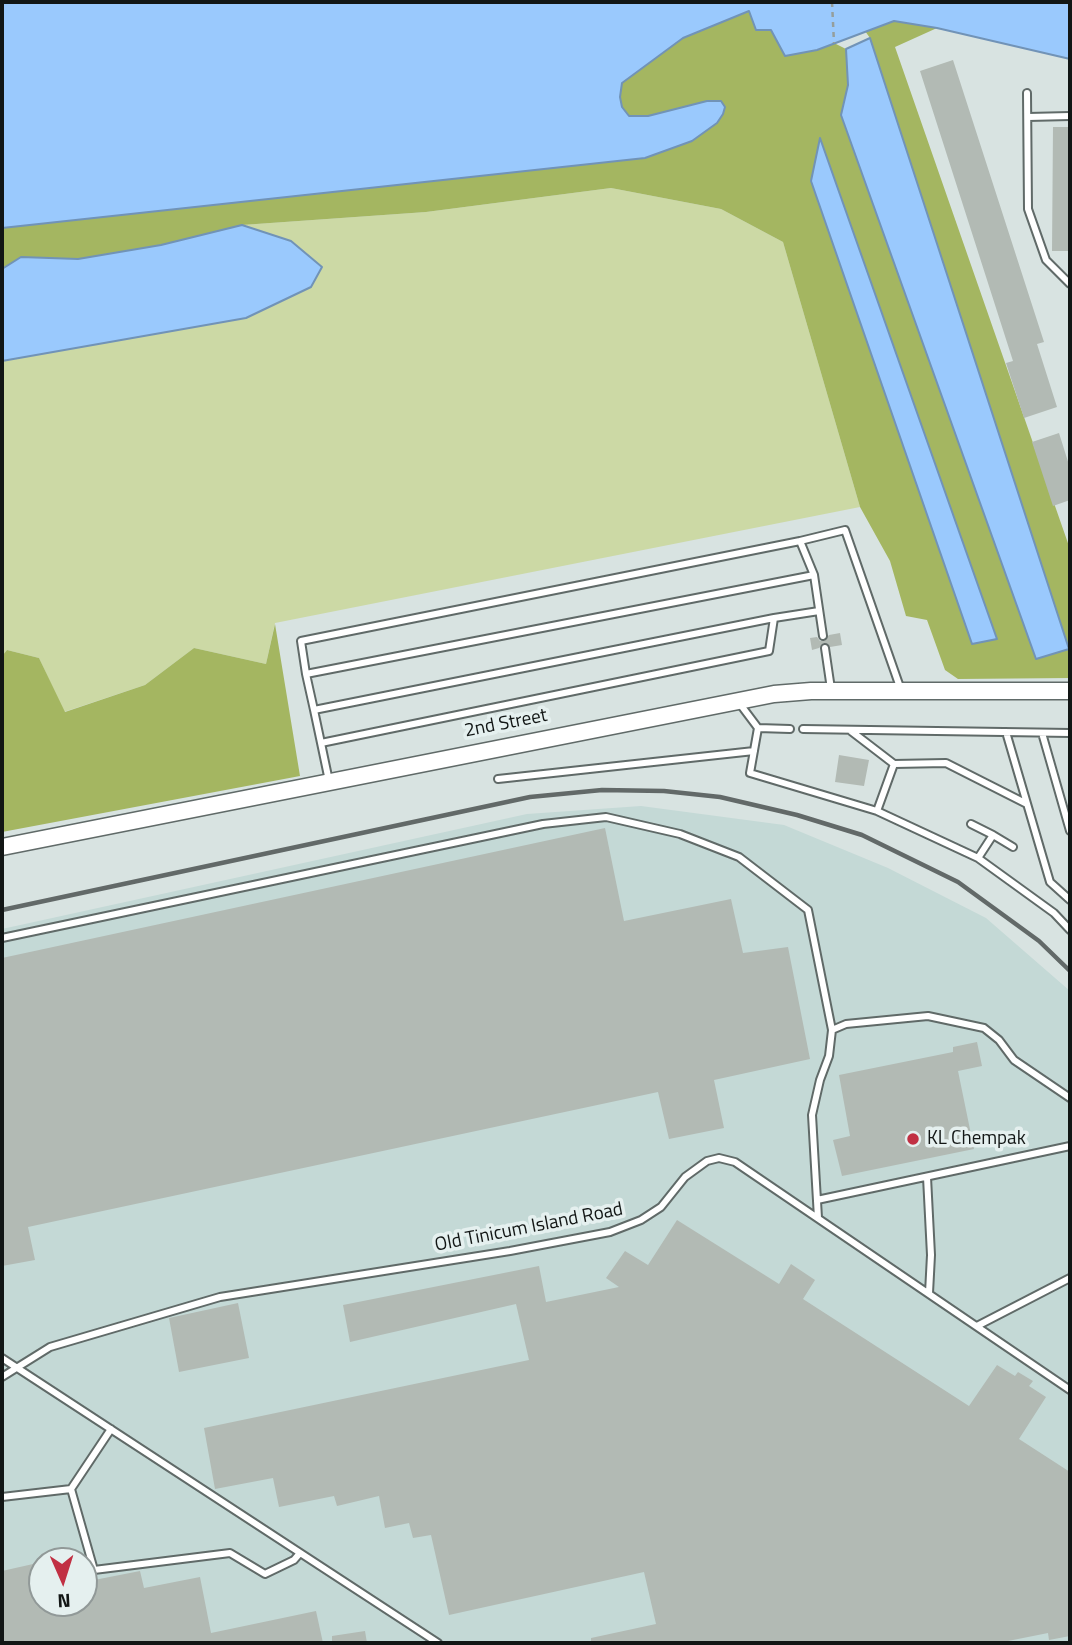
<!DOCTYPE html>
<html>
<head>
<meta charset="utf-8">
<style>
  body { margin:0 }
  #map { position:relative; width:1072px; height:1645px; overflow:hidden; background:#d8e3e1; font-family:"Titillium Web",sans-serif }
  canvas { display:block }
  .frame { position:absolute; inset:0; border:4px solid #121615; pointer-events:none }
  .north { position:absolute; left:28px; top:1547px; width:70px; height:70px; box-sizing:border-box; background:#e5f0ef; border:2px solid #919998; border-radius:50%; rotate:177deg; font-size:19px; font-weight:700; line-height:28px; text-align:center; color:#121615 }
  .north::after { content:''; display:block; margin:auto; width:24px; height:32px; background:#c13043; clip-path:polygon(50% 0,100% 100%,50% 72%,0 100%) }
</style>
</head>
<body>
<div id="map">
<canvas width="1072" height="1645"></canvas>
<div class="frame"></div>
<div class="north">N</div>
</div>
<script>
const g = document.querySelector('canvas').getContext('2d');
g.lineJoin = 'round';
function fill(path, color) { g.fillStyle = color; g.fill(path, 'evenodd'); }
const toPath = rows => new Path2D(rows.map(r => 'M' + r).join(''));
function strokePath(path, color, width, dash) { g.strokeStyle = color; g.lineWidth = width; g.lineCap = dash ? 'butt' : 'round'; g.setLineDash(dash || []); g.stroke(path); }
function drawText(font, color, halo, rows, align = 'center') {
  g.font = font + ' "Titillium Web",sans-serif'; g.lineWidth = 7; g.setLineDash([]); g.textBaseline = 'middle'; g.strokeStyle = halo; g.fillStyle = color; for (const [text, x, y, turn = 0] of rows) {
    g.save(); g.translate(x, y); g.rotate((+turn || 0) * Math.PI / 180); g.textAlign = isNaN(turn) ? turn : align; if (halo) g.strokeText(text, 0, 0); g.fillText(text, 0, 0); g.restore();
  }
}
const built = toPath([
  [641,806,784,825,888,868,986,918,1070,991,1070,1643,2,1643,2,929,527,814],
  [42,1561,84,1561,84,1603,42,1603]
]);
const green = toPath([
  [611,188,721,209,783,242,860,507,275,623,266,664,194,648,145,685,64,712,39,658,7,650,2,656,2,361,246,318,291,241,242,225,426,212]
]);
const forest = toPath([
  [750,11,771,30,817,50,834,43,846,49,848,85,841,116,1037,659,1068,649,870,38,865,31,894,21,937,28,895,47,1070,549,1070,678,958,679,945,670,927,620,906,616,890,561,860,507,783,242,721,209,611,188,426,212,242,225,161,245,78,259,21,257,2,269,2,228,645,158,692,141,648,116,629,116,622,108,620,97,621,83,683,38],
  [820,140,997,639,972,644,811,181],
  [275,624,300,776,2,832,2,656,7,650,39,658,65,712,145,685,194,648,266,664]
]);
const water = toPath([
  [2,2,1070,2,1070,59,937,28,894,21,817,50,785,56,771,30,756,30,749,11,683,38,622,83,620,97,622,107,629,116,648,116,707,101,721,101,725,107,723,114,717,123,692,141,645,158,2,228,2,2],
  [870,38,1069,649,1036,659,841,115,848,85,846,49,870,38],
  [820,138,997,639,972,644,811,181,820,138],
  [242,225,291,241,322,267,311,287,246,318,2,361,2,269,21,257,78,259,161,245,242,225]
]);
const building = toPath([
  [953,60,1044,342,1037,344,1057,407,1024,418,1006,363,1013,361,920,71],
  [1053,127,1070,127,1070,251,1052,251],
  [1059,433,1070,468,1070,500,1053,506,1032,442],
  [840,633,842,645,830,647,824,643,819,648,812,650,810,638,817,637,820,641,824,641,829,635],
  [839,755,869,760,864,786,835,782],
  [605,828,624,921,731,899,743,953,788,947,810,1059,714,1080,724,1128,669,1139,658,1092,28,1227,35,1260,2,1266,2,958],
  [977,1042,982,1066,958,1071,974,1149,842,1176,833,1140,850,1136,839,1075,953,1052,953,1047],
  [677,1220,779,1284,791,1264,815,1280,803,1299,969,1406,997,1365,1015,1376,1018,1372,1033,1381,1029,1386,1046,1397,1019,1439,1070,1472,1070,1636,1049,1640,1048,1633,998,1643,591,1643,591,1638,656,1624,644,1572,449,1615,431,1535,413,1538,409,1523,385,1528,379,1496,337,1506,334,1496,279,1507,273,1478,215,1489,204,1428,529,1360,516,1304,350,1342,343,1305,539,1266,546,1302,619,1287,606,1278,625,1251,648,1265],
  [238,1303,249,1358,179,1372,169,1318],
  [42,1562,42,1603,84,1603,84,1582,140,1571,144,1588,200,1577,211,1633,316,1611,323,1643,2,1643,2,1571],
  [365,1631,367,1643,332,1643,332,1636]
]);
const path = toPath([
  [832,2,834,43]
]);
const service = toPath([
  [1027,93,1028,209,1046,260,1070,284],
  [1028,117,1070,116],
  [800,541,845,530,901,690],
  [814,575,306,674,301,641,800,541,814,575,823,636],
  [774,618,769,651,321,743,314,710,774,618,819,611],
  [825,648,831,689],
  [306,674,314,710],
  [740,704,758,728,790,729],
  [758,728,750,773,877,811,978,858,1054,913,1070,930],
  [803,729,1070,733],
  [851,731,894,764,946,763,1027,804],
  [1006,732,1050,882,1070,900],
  [1042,733,1070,831],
  [321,743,329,781],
  [498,779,754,751],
  [877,811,894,764],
  [971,824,993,835,978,858],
  [993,835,1013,847],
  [2,938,543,824,606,817,680,834,739,857,808,910,832,1030,829,1056,820,1080,812,1115,818,1218],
  [832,1030,846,1024,928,1016,984,1028,999,1040,1014,1060,1070,1098],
  [927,1177,931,1255,929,1293],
  [817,1200,1070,1146],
  [977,1326,1070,1278],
  [2,1358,438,1643],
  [2,1377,50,1347,220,1297,510,1251,610,1232,641,1220,661,1207,685,1177,707,1161,719,1158,735,1162,1070,1390],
  [71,1489,111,1429],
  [2,1497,71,1489,94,1570,230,1553,265,1574,294,1560,300,1553]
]);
const tertiary = toPath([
  [2,847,774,694,811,691,1070,691]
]);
const rail = toPath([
  [2,910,530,797,602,790,664,791,720,797,797,815,862,835,958,882,1039,941,1070,971]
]);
const markers = [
  [913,1139,7,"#c13043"]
];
const streetNames = [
  ["2nd Street",506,724,-11],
  ["Old Tinicum Island Road",529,1228,-11]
];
const poiNames = [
  ["KL Chempak",927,1139]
];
fill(built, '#c4d9d6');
fill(green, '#ccd9a5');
fill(forest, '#a4b661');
fill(water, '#9ac9fd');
strokePath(water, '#7193b7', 2);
fill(building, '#b2bab4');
strokePath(service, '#606a68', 10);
strokePath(tertiary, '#606a68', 19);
strokePath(path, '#959e9c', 2.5, [5, 5]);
strokePath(service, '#fff', 6);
strokePath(tertiary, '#fff', 16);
strokePath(rail, '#626968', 4.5);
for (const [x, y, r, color] of markers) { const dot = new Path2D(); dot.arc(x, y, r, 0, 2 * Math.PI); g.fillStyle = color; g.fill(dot); strokePath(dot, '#e5f0ef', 2.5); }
drawText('19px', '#121615', '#e5f0ef', streetNames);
drawText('19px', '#121615', '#e5f0ef', poiNames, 'left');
</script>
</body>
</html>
